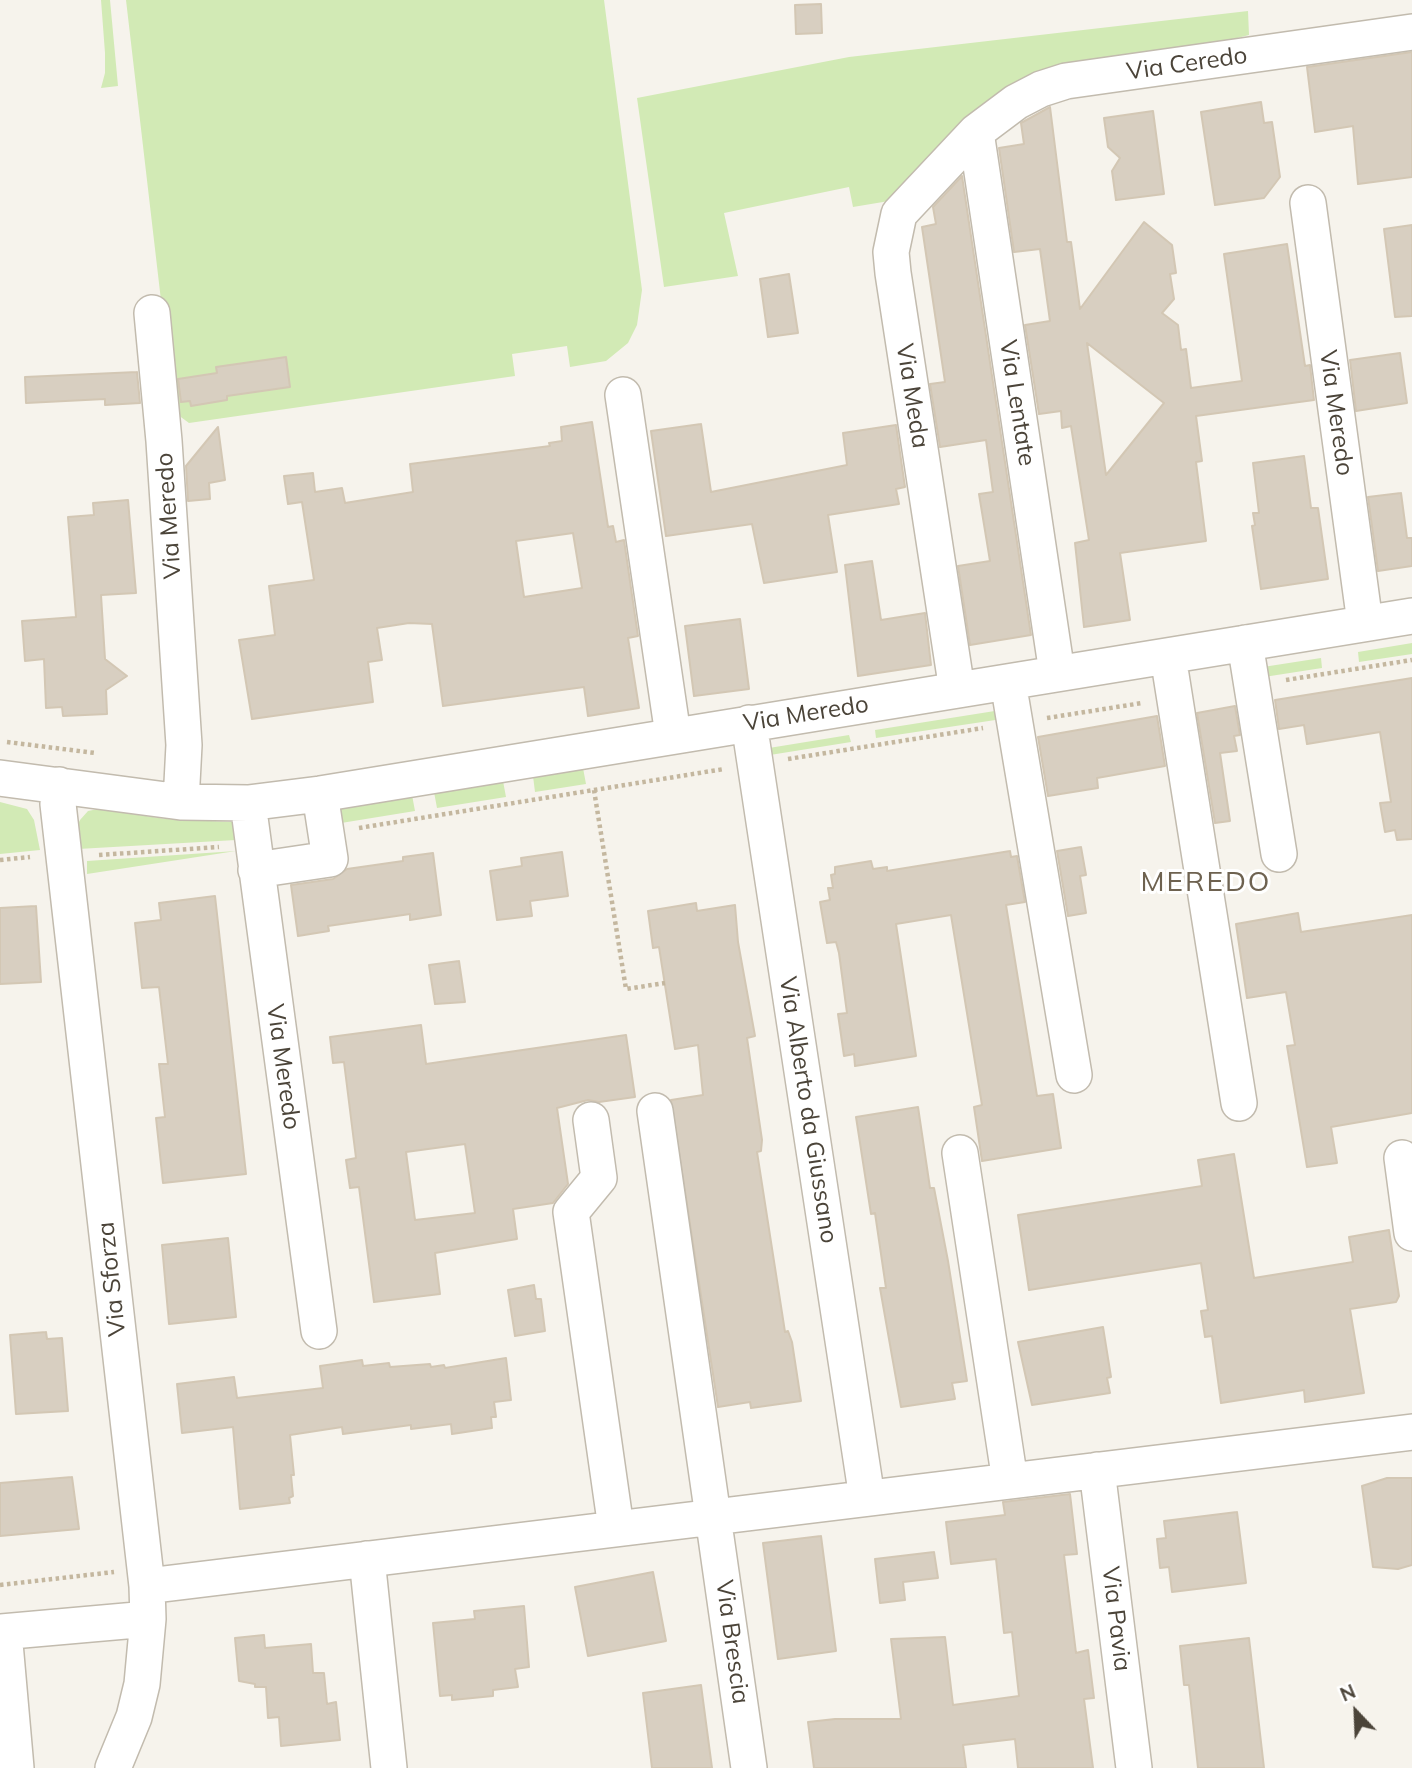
<!DOCTYPE html>
<html>
<head>
<meta charset="utf-8">
<style>
  body { margin:0 }
  #map { position:relative; width:1412px; height:1768px; overflow:hidden; background:#f6f3ec; font-family:Mulish,sans-serif }
  canvas { display:block }
  .north { position:absolute; left:1321px; top:1677px; width:70px; height:70px; -webkit-text-stroke:5px #fff; paint-order:stroke; rotate:337deg; font-size:19px; font-weight:700; line-height:28px; text-align:center; color:#4b4439 }
  .north::after { content:''; display:block; margin:auto; width:24px; height:32px; background:#4b4439; clip-path:polygon(50% 0,100% 100%,50% 72%,0 100%) }
</style>
</head>
<body>
<div id="map">
<canvas width="1412" height="1768"></canvas>
<div class="north">N</div>
</div>
<script>
const g = document.querySelector('canvas').getContext('2d');
g.lineJoin = 'round';
function fill(path, color) { g.fillStyle = color; g.fill(path, 'evenodd'); }
const toPath = rows => new Path2D(rows.map(r => 'M' + r).join(''));
function strokePath(path, color, width, dash) { g.strokeStyle = color; g.lineWidth = width; g.lineCap = dash ? 'butt' : 'round'; g.setLineDash(dash || []); g.stroke(path); }
function drawText(font, color, halo, rows, align = 'center') {
  g.font = font + ' Mulish,sans-serif'; g.lineWidth = 6; g.setLineDash([]); g.textBaseline = 'middle'; g.strokeStyle = halo; g.fillStyle = color; for (const [text, x, y, turn = 0] of rows) {
    g.save(); g.translate(x, y); g.rotate((+turn || 0) * Math.PI / 180); g.textAlign = isNaN(turn) ? turn : align; if (halo) g.strokeText(text, 0, 0); g.fillText(text, 0, 0); g.restore();
  }
}
const green = toPath([
  [101,0,110,0,118,86,101,88,105,73,105,53],
  [126,0,604,0,642,290,637,325,628,343,606,361,570,367,567,346,512,354,515,376,189,423,174,412],
  [1248,11,1249,35,1214,44,1101,62,889,201,853,207,849,187,724,213,738,276,664,287,637,98,849,57],
  [1412,643,1412,654,1359,662,1358,652],
  [1321,658,1322,668,1264,677,1263,667],
  [1001,710,1002,719,876,738,875,730],
  [849,735,851,742,770,755,769,748],
  [583,768,586,784,535,792,533,776],
  [503,781,506,797,437,808,434,792],
  [412,795,415,811,335,824,333,809],
  [0,802,27,809,34,820,40,850,0,854],
  [98,809,166,819,233,822,236,840,78,849,77,826,80,820,88,811],
  [236,851,87,874,87,861]
]);
const building = toPath([
  [821,4,822,33,796,34,795,5,821,4],
  [1412,52,1412,177,1358,184,1353,126,1315,132,1307,67,1412,52],
  [1261,102,1264,123,1272,122,1280,177,1264,198,1215,205,1201,112,1261,102],
  [1050,107,1067,242,1071,242,1080,309,1144,222,1172,245,1176,273,1170,274,1174,299,1162,313,1178,325,1181,350,1186,349,1191,388,1242,381,1224,254,1287,244,1305,366,1310,365,1314,400,1196,416,1202,461,1196,462,1206,541,1120,553,1130,620,1084,627,1075,543,1089,540,1071,426,1062,428,1061,411,1039,414,1025,325,1050,321,1040,249,1014,252,999,148,1024,144,1021,123,1050,107],
  [1087,343,1164,403,1106,475,1087,343],
  [1153,111,1164,194,1116,200,1112,171,1120,158,1108,147,1104,118,1153,111],
  [962,176,1031,635,970,645,958,566,990,561,979,494,993,492,986,440,940,447,930,384,945,382,922,227,936,224,933,207,962,176],
  [1412,225,1412,316,1395,317,1384,229,1412,225],
  [789,274,798,333,768,337,760,279,789,274],
  [1400,353,1407,403,1356,411,1350,360,1400,353],
  [286,357,290,387,227,396,227,400,191,406,190,401,181,402,178,379,217,373,216,367,286,357],
  [137,372,140,403,105,405,105,399,26,403,25,377,137,372],
  [592,422,608,527,613,526,616,542,624,540,638,636,628,638,639,708,588,716,584,687,443,706,432,624,409,623,377,628,382,660,368,662,373,702,252,719,239,640,275,635,269,586,314,580,302,502,288,504,284,476,313,473,315,492,342,488,345,503,413,492,410,464,550,446,549,443,562,441,561,427,592,422],
  [573,533,582,588,524,597,516,541,573,533],
  [701,424,711,492,847,465,843,433,896,425,905,487,896,489,899,504,828,515,837,572,764,583,752,524,666,536,651,431,701,424],
  [218,427,225,480,209,483,210,499,188,501,186,466,218,427],
  [1304,456,1311,508,1318,508,1328,579,1261,589,1252,526,1255,525,1253,513,1259,513,1253,463,1304,456],
  [1401,493,1407,538,1412,538,1412,566,1378,571,1368,497,1401,493],
  [128,500,136,593,101,595,105,659,127,676,106,690,107,714,63,716,62,707,46,708,44,659,25,661,22,621,76,617,68,517,94,515,93,503,128,500],
  [872,561,881,620,925,613,931,665,858,676,845,565,872,561],
  [740,619,749,689,694,696,685,626,740,619],
  [1412,678,1412,839,1397,840,1395,830,1385,832,1380,803,1391,802,1380,732,1307,744,1304,725,1279,729,1275,700,1412,678],
  [1235,706,1240,735,1234,736,1237,751,1220,753,1230,821,1215,823,1197,713,1235,706],
  [1157,716,1165,766,1097,778,1098,788,1048,796,1038,737,1157,716],
  [1081,847,1086,875,1080,876,1086,913,1068,916,1057,851,1081,847],
  [1010,851,1011,857,1017,856,1025,902,1006,905,1037,1096,1053,1094,1061,1148,982,1161,974,1107,982,1105,951,915,896,924,916,1056,855,1066,854,1054,844,1056,838,1014,847,1013,839,953,836,942,827,943,820,902,830,900,828,888,833,888,831,875,835,874,835,867,871,861,873,869,887,867,887,871,1010,851],
  [562,852,568,896,530,901,532,916,497,920,490,871,522,866,521,858,562,852],
  [433,853,441,915,410,920,410,914,328,926,329,931,298,936,291,885,333,879,347,869,403,861,403,857,433,853],
  [215,896,246,1174,163,1183,156,1118,165,1117,159,1064,168,1064,159,987,142,988,135,923,161,920,159,903,215,896],
  [696,903,697,911,735,905,738,942,755,1036,747,1038,762,1140,761,1151,757,1152,785,1332,788,1331,792,1342,801,1401,751,1408,750,1402,718,1407,671,1100,703,1095,698,1045,675,1049,659,947,653,948,648,911,696,903],
  [36,906,41,982,0,984,0,908,36,906],
  [1298,913,1301,932,1412,915,1412,1113,1331,1127,1337,1163,1307,1167,1287,1046,1295,1045,1286,992,1247,998,1236,924,1298,913],
  [459,961,465,1002,435,1004,429,965,459,961],
  [421,1025,426,1064,626,1035,635,1097,599,1102,588,1100,557,1108,568,1184,553,1203,513,1209,517,1239,435,1253,440,1294,374,1302,359,1187,350,1188,346,1160,356,1158,344,1062,333,1063,330,1037,421,1025],
  [465,1144,475,1213,415,1220,406,1152,465,1144],
  [918,1107,930,1188,934,1188,948,1261,967,1381,952,1383,955,1399,901,1407,880,1288,886,1288,875,1213,871,1214,856,1117,918,1107],
  [1234,1154,1254,1278,1353,1262,1349,1237,1389,1230,1399,1296,1396,1302,1350,1309,1364,1393,1305,1402,1304,1390,1221,1403,1212,1336,1205,1337,1201,1311,1208,1310,1201,1263,1029,1290,1018,1215,1202,1186,1198,1160,1234,1154],
  [228,1238,236,1317,169,1324,162,1245,228,1238],
  [534,1285,536,1299,541,1299,545,1331,515,1336,508,1290,534,1285],
  [1103,1327,1111,1377,1107,1378,1110,1393,1032,1405,1018,1342,1103,1327],
  [46,1332,47,1339,62,1338,68,1411,16,1414,10,1335,46,1332],
  [506,1358,511,1400,494,1402,496,1417,491,1417,492,1428,452,1434,451,1424,411,1429,411,1425,343,1434,342,1427,290,1435,294,1475,291,1475,293,1496,289,1498,290,1503,240,1509,233,1427,182,1433,177,1384,234,1377,237,1398,323,1388,320,1366,362,1360,363,1366,389,1363,390,1367,430,1364,431,1367,444,1365,445,1368,506,1358],
  [72,1477,79,1529,0,1536,0,1483,72,1477],
  [1387,1478,1412,1478,1412,1565,1398,1569,1373,1567,1362,1486,1387,1478],
  [1070,1494,1077,1554,1064,1555,1076,1653,1088,1650,1094,1698,1084,1699,1093,1768,1018,1768,1015,1739,963,1745,966,1768,814,1768,808,1722,835,1719,901,1719,891,1639,945,1637,953,1705,1019,1696,1012,1632,1004,1633,996,1559,951,1564,946,1522,1005,1515,1003,1502,1070,1494],
  [1237,1512,1246,1583,1172,1592,1169,1567,1160,1568,1157,1539,1166,1538,1164,1521,1237,1512],
  [821,1536,836,1651,778,1659,763,1543,821,1536],
  [934,1552,938,1578,903,1582,905,1600,880,1603,875,1559,934,1552],
  [653,1572,666,1641,588,1656,575,1587,653,1572],
  [524,1606,529,1667,515,1669,518,1687,493,1690,493,1696,452,1700,452,1695,440,1696,433,1623,475,1619,474,1611,524,1606],
  [264,1635,265,1648,311,1644,313,1673,324,1673,327,1704,336,1702,340,1740,281,1746,279,1717,268,1718,266,1687,255,1687,255,1684,239,1681,235,1638,264,1635],
  [1249,1638,1264,1768,1198,1768,1189,1685,1184,1685,1180,1646,1249,1638],
  [701,1685,712,1768,652,1768,643,1693,701,1685]
]);
const path = toPath([
  [1286,680,1412,660],
  [1047,718,1142,703],
  [7,742,95,753],
  [788,759,983,728],
  [594,790,626,989,665,983],
  [359,828,724,769],
  [99,855,219,847],
  [0,860,30,857],
  [0,1585,114,1572]
]);
const minor = toPath([
  [976,132,1057,673],
  [1308,203,1365,623],
  [152,313,164,441,184,745,181,802],
  [623,395,673,735],
  [1245,643,1279,854],
  [1168,656,1239,1103],
  [1008,682,1074,1075],
  [957,690,893,273,891,252,899,214,976,132,1016,102,1041,89,1066,81,1412,32],
  [749,723,867,1498],
  [0,778,181,802,248,803,320,794,1412,616],
  [59,785,58,804,147,1586,148,1619,142,1684,134,1717,113,1768],
  [248,803,319,1331],
  [256,870,330,859,320,794],
  [655,1111,749,1768],
  [591,1120,599,1178,571,1212,616,1528],
  [960,1153,1010,1481],
  [1402,1158,1412,1233],
  [1097,1470,1134,1768],
  [367,1559,389,1768],
  [147,1586,1412,1432],
  [0,1632,148,1619],
  [4,1632,16,1768]
]);
const streetNames = [
  ["Via Ceredo",1187,64,-8],
  ["Via Meda",912,396,81],
  ["Via Lentate",1017,403,81],
  ["Via Meredo",1336,413,82],
  ["Via Meredo",169,516,-94],
  ["Via Meredo",806,714,-9],
  ["Via Meredo",283,1067,82],
  ["Via Alberto da Giussano",808,1110,81],
  ["Via Sforza",112,1279,-96],
  ["Via Pavia",1116,1619,83],
  ["Via Brescia",732,1642,82]
];
const quarterNames = [
  ["MEREDO",1206,883]
];
fill(green, '#d2eab5');
fill(building, '#d8cfc1');
strokePath(building, '#d3c7b4', 2);
strokePath(minor, '#c2bbae', 38);
strokePath(path, '#c4b79f', 4.5, [3.5, 3.5]);
strokePath(minor, '#fff', 35);
drawText('24px', '#4b4439', '#fff', streetNames);
g.letterSpacing = '2px';
drawText('28px', '#6e6250', '#fff', quarterNames);
g.letterSpacing = '0px';
</script>
</body>
</html>
